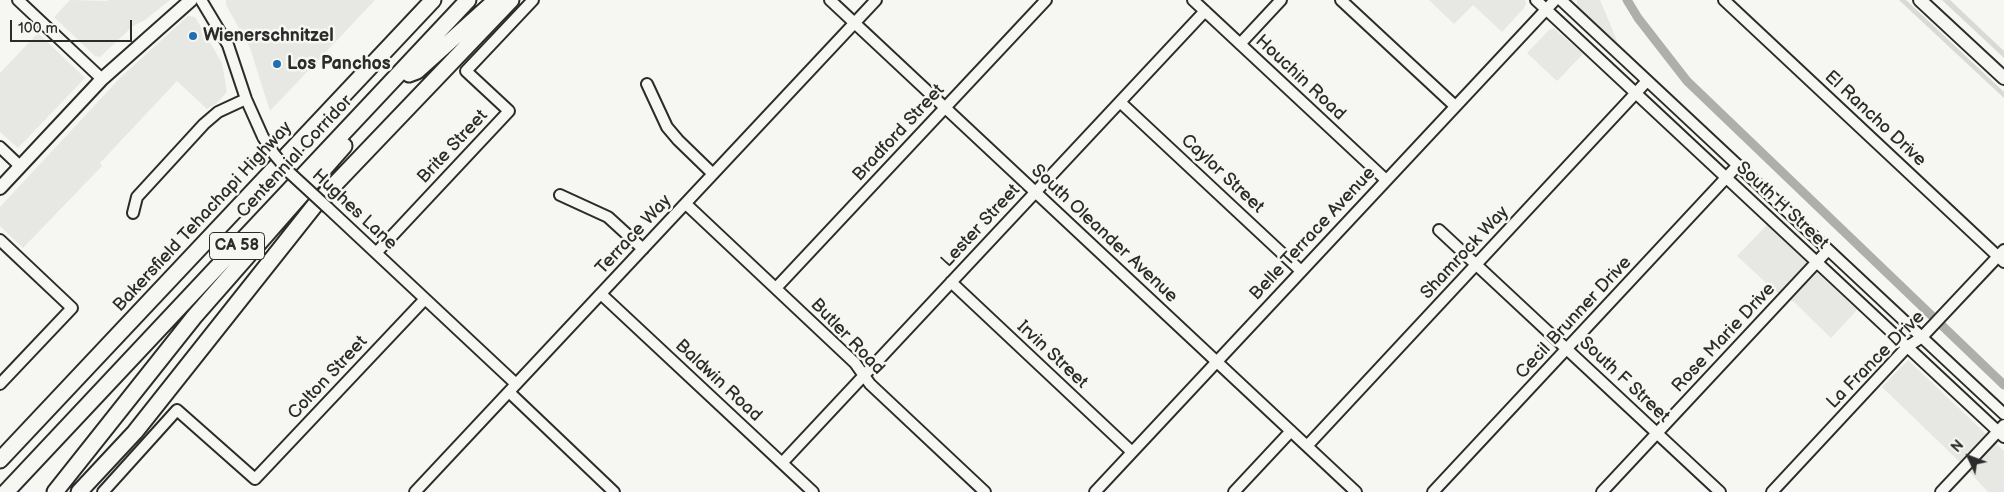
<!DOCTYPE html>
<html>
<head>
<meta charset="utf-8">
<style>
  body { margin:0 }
  #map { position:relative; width:2004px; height:492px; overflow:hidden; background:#f6f6f2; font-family:"Balsamiq Sans",sans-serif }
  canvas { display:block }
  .north { position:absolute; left:1944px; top:432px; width:50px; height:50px; -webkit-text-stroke:4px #f6f6f2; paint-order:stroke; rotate:313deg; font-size:14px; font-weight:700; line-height:20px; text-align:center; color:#2b2b2b }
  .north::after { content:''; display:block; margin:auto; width:18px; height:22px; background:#2b2b2b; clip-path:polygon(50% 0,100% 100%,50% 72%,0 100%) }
  .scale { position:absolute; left:10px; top:20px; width:122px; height:22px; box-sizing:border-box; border:2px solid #2b2b2b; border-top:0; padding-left:6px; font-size:15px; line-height:18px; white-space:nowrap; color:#2b2b2b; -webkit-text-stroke:4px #f6f6f2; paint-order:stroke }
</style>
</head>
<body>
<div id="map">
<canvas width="2004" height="492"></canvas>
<div class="north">N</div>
<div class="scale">100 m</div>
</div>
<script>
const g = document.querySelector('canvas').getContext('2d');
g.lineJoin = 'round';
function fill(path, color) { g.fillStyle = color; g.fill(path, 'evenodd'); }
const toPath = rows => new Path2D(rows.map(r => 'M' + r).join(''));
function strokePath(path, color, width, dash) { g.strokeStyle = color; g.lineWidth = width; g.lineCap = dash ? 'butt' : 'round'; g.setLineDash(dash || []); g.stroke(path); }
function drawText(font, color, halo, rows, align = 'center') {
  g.font = font + ' "Balsamiq Sans",sans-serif'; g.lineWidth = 5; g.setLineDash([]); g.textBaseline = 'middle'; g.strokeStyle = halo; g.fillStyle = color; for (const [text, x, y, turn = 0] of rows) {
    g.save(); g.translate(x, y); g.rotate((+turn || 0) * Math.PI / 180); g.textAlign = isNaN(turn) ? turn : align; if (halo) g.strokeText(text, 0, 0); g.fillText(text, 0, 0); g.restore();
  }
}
const built = toPath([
  [70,0,107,1,108,0,170,0,145,20,133,26,100,57,95,56,54,17],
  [226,0,375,0,270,111,250,48,226,5],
  [1429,0,1525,0,1526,3,1524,8,1502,32,1473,5,1454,24],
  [1577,0,1600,0,1618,43,1577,8],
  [188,16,195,17,222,63,227,92,217,103,207,109,177,81,100,163,102,166,23,248,0,226,0,207,121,77],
  [1554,28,1583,54,1557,81,1527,53,1549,30],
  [38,33,85,78,18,148,0,132,0,73],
  [1767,225,1857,310,1831,338,1794,302,1775,291,1737,256],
  [1908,360,2004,451,2004,492,1988,492,1963,465,1882,387]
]);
const green = toPath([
  [1899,0,1906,0,2004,92,2004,98],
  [1942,0,1950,0,2004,51,2004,58]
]);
const canal = toPath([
  [1627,0,1638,18,1687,81,2004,385]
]);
const minor = toPath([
  [18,0,102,79],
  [201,0,228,45,246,99,263,137],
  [830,0,1356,492],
  [1193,0,1386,180],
  [1341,0,1455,106],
  [1536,0,2004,437],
  [1561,0,2004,414],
  [1724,0,2004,262],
  [1240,44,1281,0],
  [647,84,667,127,678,140,713,174],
  [1120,102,1301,271],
  [0,147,20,166],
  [560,195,608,217,643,249],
  [686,204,855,363,870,384,985,492],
  [328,208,516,384],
  [133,213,137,197,204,124,218,112,246,99],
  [1439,230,1720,492],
  [0,240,72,308,0,384],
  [376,253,509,111,466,71,533,0],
  [951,282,1132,452],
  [776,288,1046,0],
  [601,294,813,492],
  [509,392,614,492],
  [1307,446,1647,81],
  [782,463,1205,11],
  [103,492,177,410,255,479,425,299],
  [415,492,876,0],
  [1095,492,1555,0],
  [1234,492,1291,431],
  [1433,492,1738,165],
  [1602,492,1828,250],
  [1772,492,1907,347,1922,337,2004,250],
  [1941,492,2004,425]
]);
const major = toPath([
  [1920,0,2004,78],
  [0,188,102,79,191,0]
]);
const highway = toPath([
  [409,74,417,71,496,0],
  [0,460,433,0],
  [6,492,468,0],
  [55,492,194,317,344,146],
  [79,492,135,432,315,205,511,0]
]);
const minorBridge = toPath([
  [263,137,274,154,290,173,328,208]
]);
const markers = [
  [193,36,5,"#1f6fb2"],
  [277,64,5,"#1f6fb2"]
];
const shields = [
  [237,246,55]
];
const shieldNames = [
  ["CA 58",237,246]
];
const poiNames = [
  ["Wienerschnitzel",203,36],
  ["Los Panchos",287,64]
];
const streetNames = [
  ["Houchin Road",1300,78,43],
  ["El Rancho Drive",1875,119,43],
  ["Bradford Street",899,133,-47],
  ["Brite Street",453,147,-47],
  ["Centennial Corridor",295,157,-47],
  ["Caylor Street",1222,174,43],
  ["South H Street",1782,206,43],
  ["Hughes Lane",354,210,43],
  ["Bakersfield Tehachapi Highway",203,217,-47],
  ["Lester Street",981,226,-47],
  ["South Oleander Avenue",1104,234,43],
  ["Belle Terrace Avenue",1313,234,-47],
  ["Terrace Way",634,235,-47],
  ["Shamrock Way",1465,253,-47],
  ["Cecil Brunner Drive",1574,318,-47],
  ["Butler Road",847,337,46],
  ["Rose Marie Drive",1724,338,-47],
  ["Irvin Street",1052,355,43],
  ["La France Drive",1876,360,-45],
  ["Colton Street",328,378,-47],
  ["South F Street",1624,380,43],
  ["Baldwin Road",718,381,43]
];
fill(built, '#e7e7e3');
fill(green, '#d9d9d5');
strokePath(canal, '#aeaeab', 9);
strokePath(minor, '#2b2b2b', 14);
strokePath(major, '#2b2b2b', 16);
strokePath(highway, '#2b2b2b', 19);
strokePath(minor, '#f6f6f2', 10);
strokePath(major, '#f6f6f2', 12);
strokePath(highway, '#f6f6f2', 15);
strokePath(minorBridge, '#2b2b2b', 14, []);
strokePath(minorBridge, '#f6f6f2', 10);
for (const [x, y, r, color] of markers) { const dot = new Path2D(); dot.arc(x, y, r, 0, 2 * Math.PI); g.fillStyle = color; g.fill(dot); strokePath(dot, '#f6f6f2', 2); }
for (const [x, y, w] of shields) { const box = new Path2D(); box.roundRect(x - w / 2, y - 13.5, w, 27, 4); g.fillStyle = '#f6f6f2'; g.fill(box); strokePath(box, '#2b2b2b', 1); }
drawText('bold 16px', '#2b2b2b', null, shieldNames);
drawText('bold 18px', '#2b2b2b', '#f6f6f2', poiNames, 'left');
drawText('18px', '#2b2b2b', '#f6f6f2', streetNames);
</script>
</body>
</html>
